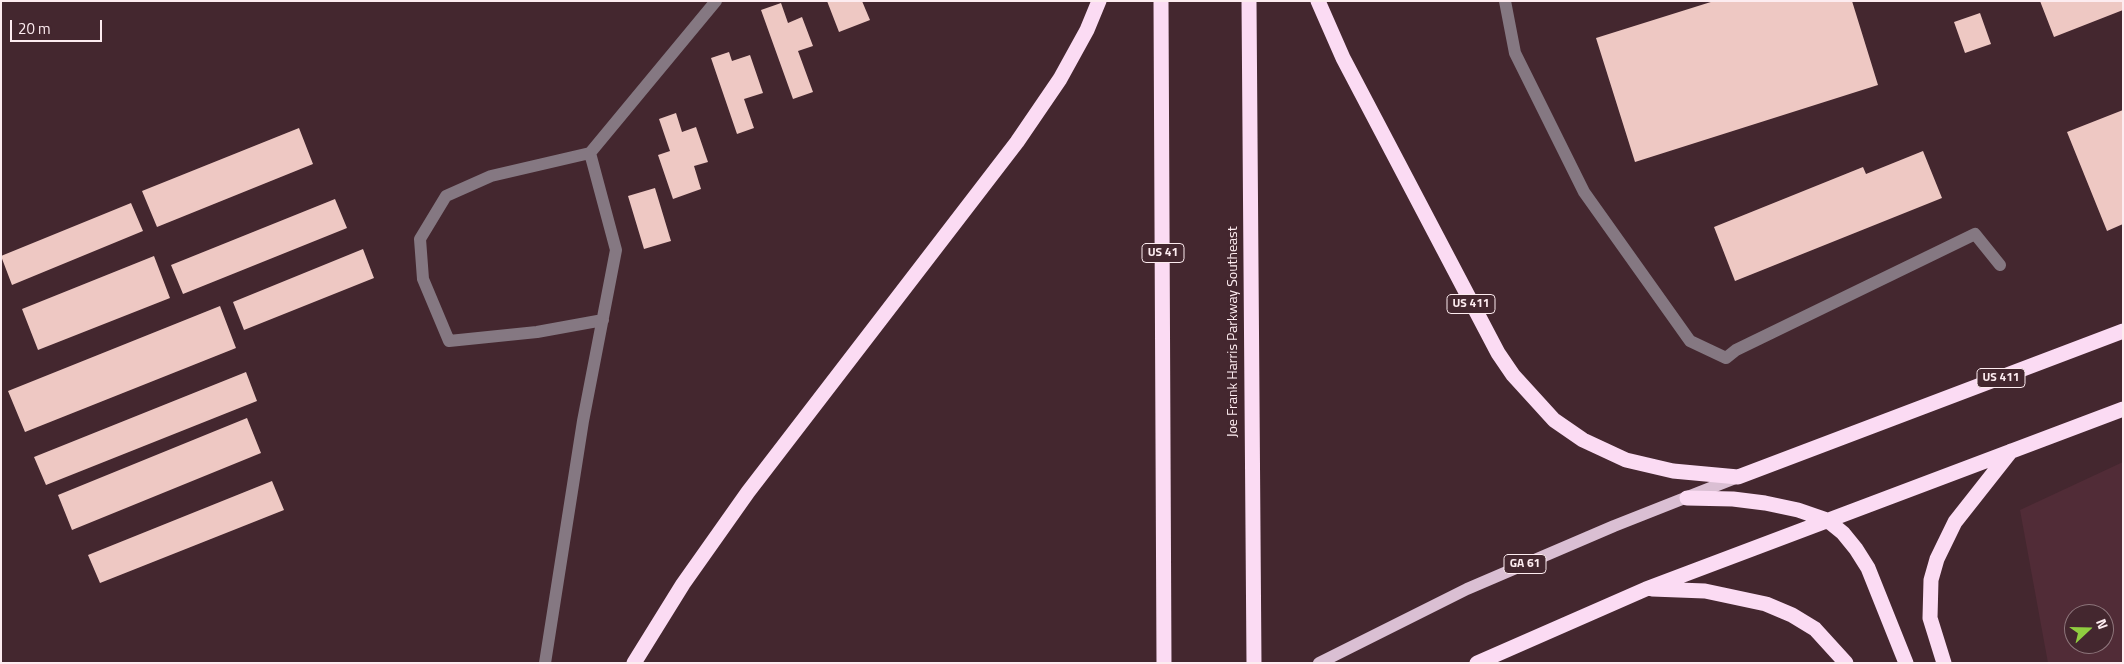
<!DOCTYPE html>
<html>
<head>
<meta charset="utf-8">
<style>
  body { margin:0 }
  #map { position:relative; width:2124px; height:664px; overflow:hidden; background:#44272f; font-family:"Titillium Web",sans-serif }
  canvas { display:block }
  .frame { position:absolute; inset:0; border:2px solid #fdecf0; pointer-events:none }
  .north { position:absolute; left:2064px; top:604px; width:50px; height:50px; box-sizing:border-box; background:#44272f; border:1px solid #8e767c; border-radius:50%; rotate:69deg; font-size:14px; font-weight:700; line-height:20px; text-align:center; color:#fdecf0 }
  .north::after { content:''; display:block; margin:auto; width:18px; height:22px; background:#90cd40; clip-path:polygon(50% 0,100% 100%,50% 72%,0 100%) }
  .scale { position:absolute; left:10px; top:20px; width:92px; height:22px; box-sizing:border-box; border:2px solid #fdecf0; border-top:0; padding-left:6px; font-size:15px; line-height:18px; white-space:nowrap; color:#fdecf0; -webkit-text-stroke:4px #44272f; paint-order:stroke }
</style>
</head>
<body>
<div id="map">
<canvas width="2124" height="664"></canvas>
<div class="frame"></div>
<div class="north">N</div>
<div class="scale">20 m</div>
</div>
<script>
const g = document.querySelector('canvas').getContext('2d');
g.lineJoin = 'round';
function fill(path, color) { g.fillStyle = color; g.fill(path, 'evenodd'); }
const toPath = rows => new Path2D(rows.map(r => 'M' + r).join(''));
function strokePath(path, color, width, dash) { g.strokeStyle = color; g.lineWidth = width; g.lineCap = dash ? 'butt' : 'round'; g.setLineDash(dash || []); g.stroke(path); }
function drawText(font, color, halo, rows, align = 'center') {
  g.font = font + ' "Titillium Web",sans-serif'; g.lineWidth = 5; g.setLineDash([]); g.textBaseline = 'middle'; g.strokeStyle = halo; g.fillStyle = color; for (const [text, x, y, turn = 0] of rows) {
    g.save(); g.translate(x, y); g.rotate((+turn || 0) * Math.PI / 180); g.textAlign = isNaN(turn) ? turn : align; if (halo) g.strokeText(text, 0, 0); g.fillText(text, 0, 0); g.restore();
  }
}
const built = toPath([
  [2123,462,2123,663,2048,663,2020,510],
  [2074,614,2104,614,2104,644,2074,644]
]);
const building = toPath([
  [827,1,862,1,870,20,839,32],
  [1714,1,1852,1,1878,85,1635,162,1596,38],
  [2040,1,2123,1,2123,10,2054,37],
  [781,3,788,23,802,17,813,46,798,51,813,92,793,99,761,10],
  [1980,13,1991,44,1965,53,1954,22],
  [729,52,732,61,750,55,763,93,744,99,754,128,737,134,711,58],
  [2123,110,2123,224,2107,231,2067,132],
  [676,113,682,132,696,127,708,162,694,166,701,189,673,199,658,155,670,151,659,119],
  [299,128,313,164,157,227,142,191],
  [1923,151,1942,198,1735,281,1714,227,1863,167,1866,174],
  [655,188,671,241,644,249,628,196],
  [335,199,347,228,183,294,171,265],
  [131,203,143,231,12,285,1,256],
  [363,249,374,278,244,330,233,302],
  [154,256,170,298,38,350,22,309],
  [220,306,236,348,25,432,8,391],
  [246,372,257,401,46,485,34,457],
  [247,418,261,453,72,530,58,495],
  [272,481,284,510,100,583,88,555]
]);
const minor = toPath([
  [1505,1,1515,53,1584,192,1690,341,1726,358,1736,350,1975,234,2000,265],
  [590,153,491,176,446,196,420,239,423,279,449,341,537,332,603,320],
  [545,663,583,421,616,250,590,153,716,1]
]);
const major = toPath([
  [1319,663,1467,589,1614,526,1738,477]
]);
const highway = toPath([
  [1161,1,1164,663],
  [1249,1,1254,663],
  [1318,1,1343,58,1498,353,1513,375,1554,420,1583,440,1626,460,1673,471,1738,477,2123,331],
  [1687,498,1733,499,1765,503,1798,510,1827,520,1843,533,1856,549,1868,568,1906,663],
  [1652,589,1705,591,1766,604,1792,615,1815,629,1846,663],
  [634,663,683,584,748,492,1017,142,1060,79,1087,30,1099,1],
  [1477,663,1646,589,2123,409],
  [1944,663,1930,618,1931,580,1937,559,1955,522,2011,451]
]);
const shields = [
  [1163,253,42],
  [1471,304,48],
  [2001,378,48],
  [1525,564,42]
];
const shieldNames = [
  ["US 41",1163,253],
  ["US 411",1471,304],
  ["US 411",2001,378],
  ["GA 61",1525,564]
];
const streetNames = [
  ["Joe Frank Harris Parkway Southeast",1234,332,-90]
];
fill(built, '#512c37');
fill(building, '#eec8c3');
strokePath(minor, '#857882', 12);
strokePath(major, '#dabfd3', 12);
strokePath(highway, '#fbdbf3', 15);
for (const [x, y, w] of shields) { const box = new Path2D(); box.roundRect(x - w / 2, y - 9.5, w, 19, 4); g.fillStyle = '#44272f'; g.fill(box); strokePath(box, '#fdecf0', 1); }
drawText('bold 12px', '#fdecf0', null, shieldNames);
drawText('14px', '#fdecf0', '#44272f', streetNames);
</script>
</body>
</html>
